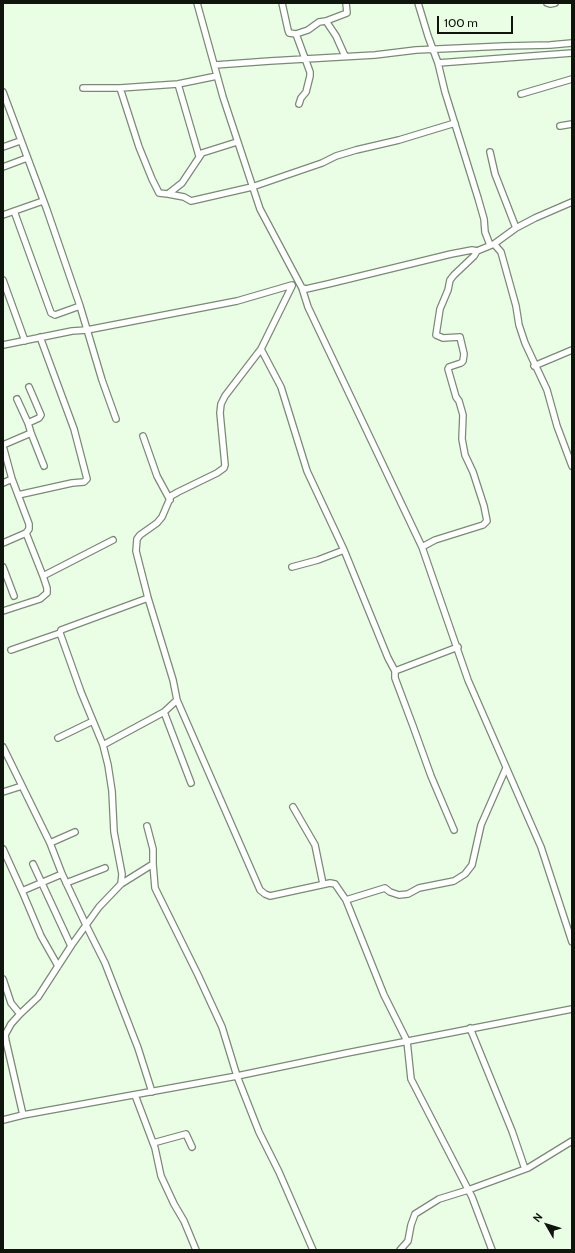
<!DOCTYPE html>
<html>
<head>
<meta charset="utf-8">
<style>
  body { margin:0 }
  #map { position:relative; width:575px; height:1253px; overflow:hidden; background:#e9fee4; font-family:Cabin,sans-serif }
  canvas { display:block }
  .frame { position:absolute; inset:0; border:4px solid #0f150d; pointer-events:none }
  .north { position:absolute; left:527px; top:1205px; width:40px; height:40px; -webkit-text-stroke:3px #e9fee4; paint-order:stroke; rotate:309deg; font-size:11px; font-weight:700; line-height:16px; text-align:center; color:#0f150d }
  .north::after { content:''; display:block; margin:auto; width:14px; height:18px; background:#0f150d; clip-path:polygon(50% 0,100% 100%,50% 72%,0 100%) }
  .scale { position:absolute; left:437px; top:16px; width:76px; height:18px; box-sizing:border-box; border:2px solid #0f150d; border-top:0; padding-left:5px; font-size:12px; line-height:14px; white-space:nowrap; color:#0f150d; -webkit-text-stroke:3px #e9fee4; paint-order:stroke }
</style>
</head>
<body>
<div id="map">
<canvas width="575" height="1253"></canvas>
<div class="frame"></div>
<div class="north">N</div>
<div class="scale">100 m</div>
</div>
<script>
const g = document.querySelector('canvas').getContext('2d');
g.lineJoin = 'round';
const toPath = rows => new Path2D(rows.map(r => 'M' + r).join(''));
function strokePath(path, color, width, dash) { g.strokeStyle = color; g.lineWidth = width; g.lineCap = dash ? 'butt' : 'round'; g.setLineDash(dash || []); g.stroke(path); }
const street = toPath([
  [197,3,223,97,260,209,302,288,308,307,422,547,468,680,541,847,572,942],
  [282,3,288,30,289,33,296,34,310,72,310,76,306,92,301,98,299,104],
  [418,3,428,36,438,63,445,92,478,198,484,219,485,232,490,245],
  [547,3,550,4,555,3],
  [326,21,347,13,346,3],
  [296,34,308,30,319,22,326,21,336,36,345,56],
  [438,63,572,53],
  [215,65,270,61,375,55,416,50,505,46,550,45,572,43],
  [178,84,199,156],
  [83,88,120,88,178,84,217,76],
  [120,88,139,147,152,179,159,193,168,194],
  [3,92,47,210,80,306,102,380,116,419],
  [521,94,572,79],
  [560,126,572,124],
  [237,142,202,153,182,183,168,194,184,197,191,201,252,187,322,163,336,156,356,150,399,140,455,123],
  [3,147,20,141],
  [490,152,495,174,516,228],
  [3,167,27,158],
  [14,211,51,313,55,315,80,306],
  [3,215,43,201],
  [494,244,501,252,516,306,519,325,525,343,547,390,557,426,572,466],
  [3,280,25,341],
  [302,288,306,289,328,284,451,254,472,250,477,251,494,244,516,228,535,218,572,202],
  [3,345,72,331,87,330,237,301,292,285],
  [261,349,281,387,307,471,344,550,388,658,395,671],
  [534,366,572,350],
  [17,399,28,423,31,433,44,466],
  [28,423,39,418,41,415,29,387],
  [143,436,157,476,170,500],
  [3,445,31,433],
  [3,446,12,479,29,524,29,529,26,533,3,543],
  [3,483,12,479],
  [18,495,72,483,84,482,87,479,74,429,40,337],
  [422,547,435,540,483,525,487,521,484,506,473,472,465,455,462,439,463,415,459,401,456,397,448,369,449,367,461,363,463,361,464,354,460,337,443,338,436,335,440,309,448,290,450,280,454,275,474,256,477,251],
  [3,567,14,596],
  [292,567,318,560,344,550],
  [43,576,113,540],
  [3,611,40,599,47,593,47,588,43,576,26,533],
  [60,633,81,692,103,745],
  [11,650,60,633,61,630,148,598],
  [177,700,260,890,265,894,270,896,330,883,335,884,346,900,384,995,407,1041,411,1079,472,1197,492,1250],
  [164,712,191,783],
  [58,738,93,721],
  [3,747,50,843,62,874,86,925,105,963,138,1048,152,1092],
  [3,792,22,786],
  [293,807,315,845,323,884],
  [147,826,153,849,153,864],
  [454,830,431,776,413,726,395,678,395,671,458,647],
  [50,843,75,832],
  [3,849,22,891],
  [33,864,71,946],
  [66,883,105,868],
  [121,884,153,864,155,888,198,975,222,1027,237,1076,259,1132,279,1172,313,1250],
  [346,900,385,888,390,892,399,895,408,894,419,888,454,881,465,874,472,865,481,825,506,768],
  [58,966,41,936,22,891,62,874],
  [3,979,11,1003,20,1014],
  [470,1028,512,1131,525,1169],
  [135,1095,155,1148,161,1176,174,1204,184,1221,196,1250],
  [23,1115,6,1041,5,1035,11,1024,20,1014,38,997,71,946,99,907,121,884,122,874,114,832,112,791,108,765,103,745,164,712,177,700,173,680,148,598,136,551,137,539,140,535,157,523,162,517,171,496,178,492,217,473,224,468,225,465,220,413,221,404,225,396,261,349,292,286],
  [3,1120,23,1115,237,1076,347,1053,572,1009],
  [153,1143,186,1134,192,1147],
  [400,1250,408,1241,411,1225,415,1214,439,1199,468,1190,528,1168,572,1141]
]);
strokePath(street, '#798b75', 8);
strokePath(street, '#fff', 5.5);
</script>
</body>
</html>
